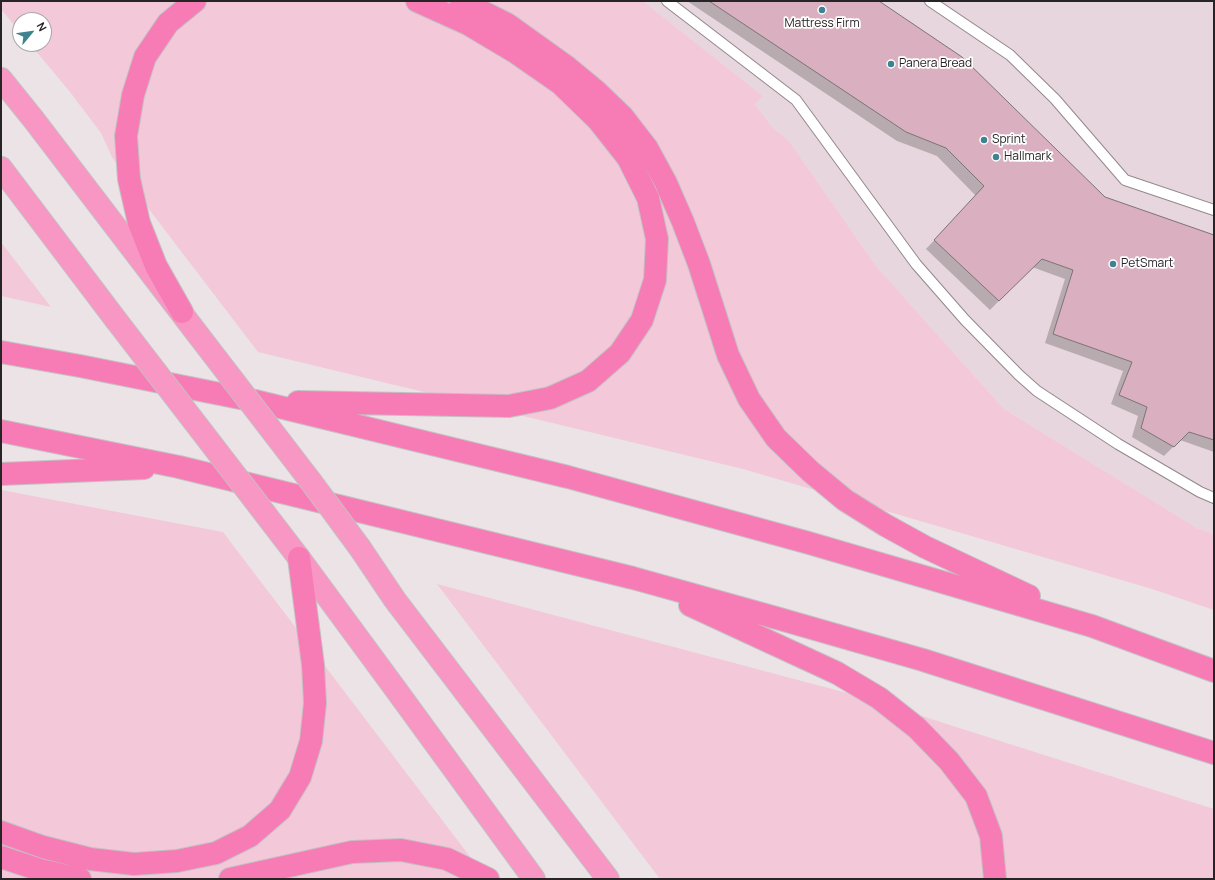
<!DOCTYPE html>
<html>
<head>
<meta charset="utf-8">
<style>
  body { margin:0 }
  #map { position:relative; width:1215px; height:880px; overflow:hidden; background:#ebe3e6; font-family:Manrope,sans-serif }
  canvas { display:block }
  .frame { position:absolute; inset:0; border:2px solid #272425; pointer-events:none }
  .north { position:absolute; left:12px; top:12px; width:40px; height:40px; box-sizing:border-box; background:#fff; border:1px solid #a9a7a8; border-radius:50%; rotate:61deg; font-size:11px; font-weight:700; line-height:16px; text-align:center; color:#272425 }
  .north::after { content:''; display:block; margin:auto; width:14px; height:18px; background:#3e838f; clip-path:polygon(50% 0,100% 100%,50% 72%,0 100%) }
</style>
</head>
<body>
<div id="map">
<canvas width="1215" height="880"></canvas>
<div class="frame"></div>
<div class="north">N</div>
</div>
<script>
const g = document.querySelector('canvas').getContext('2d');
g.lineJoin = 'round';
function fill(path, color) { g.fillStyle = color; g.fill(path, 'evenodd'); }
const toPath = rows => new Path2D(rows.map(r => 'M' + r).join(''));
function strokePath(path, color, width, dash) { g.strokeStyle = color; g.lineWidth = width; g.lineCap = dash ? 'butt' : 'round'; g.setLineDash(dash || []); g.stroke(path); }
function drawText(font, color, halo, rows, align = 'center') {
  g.font = font + ' Manrope,sans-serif'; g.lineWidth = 3.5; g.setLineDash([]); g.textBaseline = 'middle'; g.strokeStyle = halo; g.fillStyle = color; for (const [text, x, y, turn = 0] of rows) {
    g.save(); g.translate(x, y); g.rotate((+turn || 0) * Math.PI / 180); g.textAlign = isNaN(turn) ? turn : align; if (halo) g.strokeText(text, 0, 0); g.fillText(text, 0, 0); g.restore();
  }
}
const built = toPath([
  [643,1,1214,1,1214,534,1197,528,1004,409,876,266,789,141,772,127,755,104,763,96]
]);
const green = toPath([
  [1,1,643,1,763,96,755,104,772,127,789,141,876,266,1004,409,1197,528,1214,534,1214,610,1152,589,743,469,258,352,135,191,112,157,101,133,70,92,30,44,44,44,44,20,20,20,20,32,1,9],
  [1,242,51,307,1,296],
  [1,490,223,532,487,879,1,879],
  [437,584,862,697,1214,809,1214,879,660,879]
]);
const shadow = toPath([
  [687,1,877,1,1105,198,1214,236,1214,452,1180,440,1164,456,1132,437,1138,416,1111,404,1123,371,1045,343,1065,279,1032,267,990,310,926,249,976,196,937,156,897,141]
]);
const building = toPath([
  [709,1,879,1,962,57,1105,197,1214,235,1214,440,1189,432,1174,447,1141,428,1147,407,1119,395,1132,362,1053,334,1073,270,1042,259,999,301,934,240,984,186,946,148,906,132,709,1]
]);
const service = toPath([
  [667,1,796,100,916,264,965,320,1019,375,1037,391,1118,444,1200,492,1214,498],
  [930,1,1010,55,1055,99,1125,180,1214,210]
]);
const trunk = toPath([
  [1,79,34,120,199,336],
  [1,168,116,320],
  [266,515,299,558,394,687,534,879],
  [360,548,395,600,608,879]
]);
const motorway = toPath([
  [461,1,507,24,567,67,596,91,623,117,647,148,666,183,683,222,699,264,728,355,749,399,776,438,810,471,845,500,885,525,925,547,1029,596],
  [182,312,156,266,139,223,129,179,126,136,133,95,145,57,168,23,195,1],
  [1,352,80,366,255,401,568,477,809,543,1092,626,1214,671],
  [298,402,509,406,550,398,588,381,620,353,642,320,655,280,657,239,648,198,628,158,598,120,561,84,515,52,468,24,417,1],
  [1,431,179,467,633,578,773,617,923,660,1214,753],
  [1,474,144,468],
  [690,605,837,673,879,698,917,728,949,761,976,796,991,836,995,879],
  [1,832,43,847,90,859,134,864,177,861,216,853,250,836,280,810,300,777,311,741,315,703,313,665,299,558],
  [1,857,40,870,80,879],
  [230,879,352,852,401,850,447,859,488,879]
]);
const trunkBridge = toPath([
  [116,320,266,515],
  [199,336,312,483,360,548]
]);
const markers = [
  [822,10,4,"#3e838f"],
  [891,64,4,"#3e838f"],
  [984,140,4,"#3e838f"],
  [996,157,4,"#3e838f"],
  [1113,264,4,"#3e838f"]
];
const poiNames = [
  ["Mattress Firm",822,24,"center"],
  ["Panera Bread",899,64],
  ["Sprint",992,140],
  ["Hallmark",1004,157],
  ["PetSmart",1121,264]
];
fill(built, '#e7d6dd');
fill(green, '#f3c9da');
fill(shadow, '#0003');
fill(building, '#daafc0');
strokePath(building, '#7c7477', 1);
strokePath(service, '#91898c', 12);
strokePath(trunk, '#c3c2c2', 24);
strokePath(motorway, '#c3c2c2', 24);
strokePath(service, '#fff', 10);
strokePath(trunk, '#f896c4', 22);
strokePath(motorway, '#f77cb6', 22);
strokePath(trunkBridge, '#c3c2c2', 24, []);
strokePath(trunkBridge, '#f896c4', 22);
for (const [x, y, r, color] of markers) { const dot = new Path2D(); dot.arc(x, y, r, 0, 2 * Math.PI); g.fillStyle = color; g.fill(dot); strokePath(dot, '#fff', 1.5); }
drawText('12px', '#272425', '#fff', poiNames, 'left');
</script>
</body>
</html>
